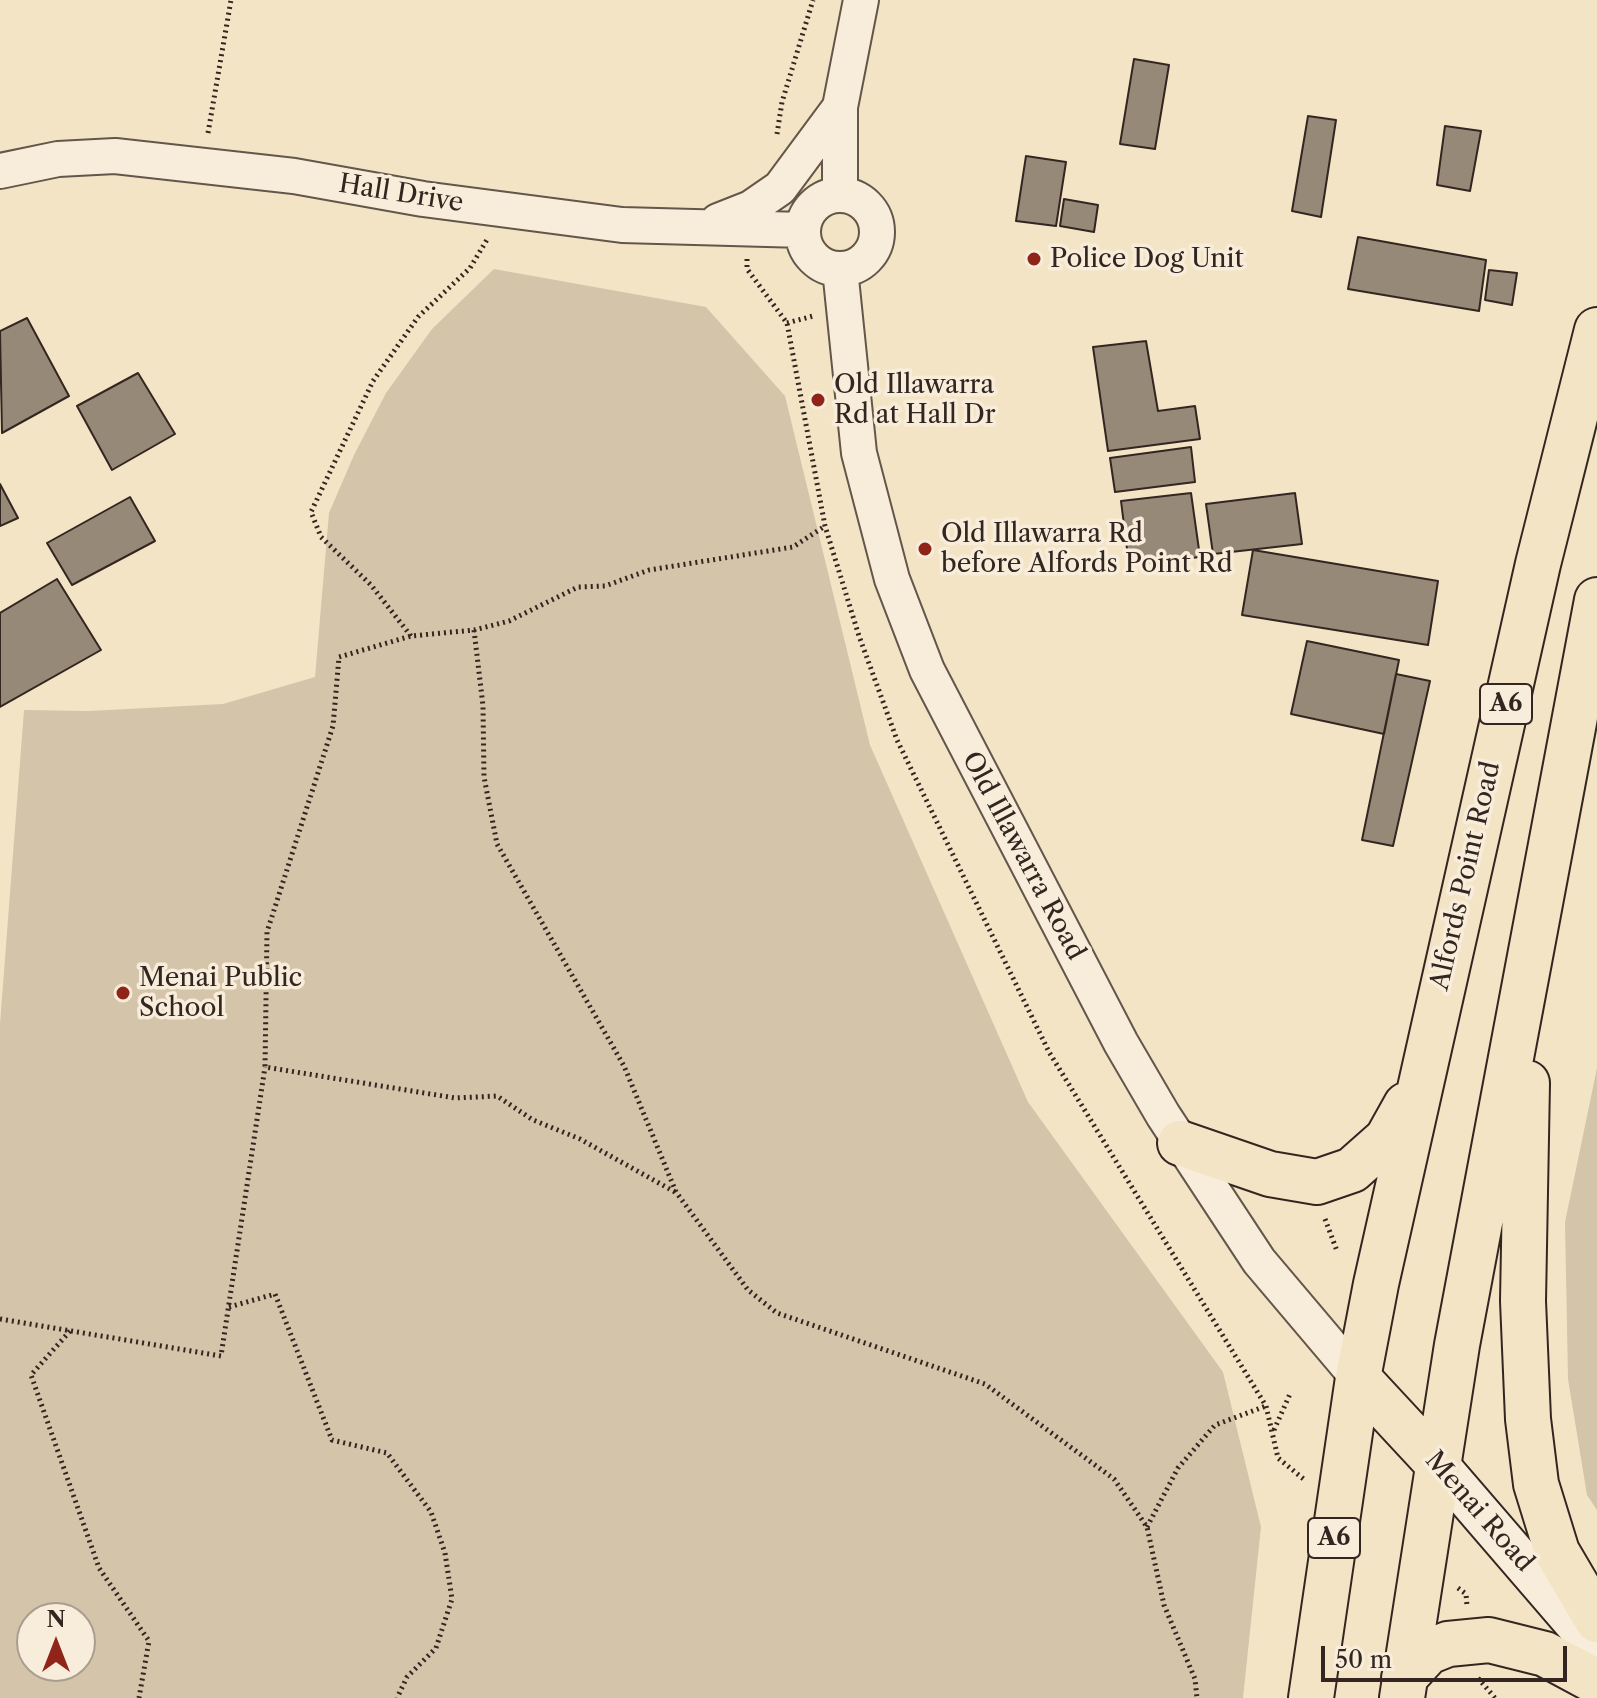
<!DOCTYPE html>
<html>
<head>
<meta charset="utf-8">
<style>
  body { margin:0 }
  #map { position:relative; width:1597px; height:1698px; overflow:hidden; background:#f4e4c6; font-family:"Libre Caslon Text",serif }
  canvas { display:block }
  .north { position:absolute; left:16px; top:1602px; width:80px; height:80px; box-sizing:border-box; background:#f8edda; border:2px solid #a99d90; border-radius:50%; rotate:0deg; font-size:22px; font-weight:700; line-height:32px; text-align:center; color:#332621 }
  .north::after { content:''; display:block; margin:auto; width:28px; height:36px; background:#8f2418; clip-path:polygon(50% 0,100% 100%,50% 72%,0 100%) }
  .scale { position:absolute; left:1321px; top:1646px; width:246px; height:36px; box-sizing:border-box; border:4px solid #332621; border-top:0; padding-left:10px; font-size:24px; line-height:28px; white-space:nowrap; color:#332621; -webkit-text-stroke:6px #f8edda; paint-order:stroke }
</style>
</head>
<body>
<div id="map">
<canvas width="1597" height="1698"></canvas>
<div class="north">N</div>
<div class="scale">50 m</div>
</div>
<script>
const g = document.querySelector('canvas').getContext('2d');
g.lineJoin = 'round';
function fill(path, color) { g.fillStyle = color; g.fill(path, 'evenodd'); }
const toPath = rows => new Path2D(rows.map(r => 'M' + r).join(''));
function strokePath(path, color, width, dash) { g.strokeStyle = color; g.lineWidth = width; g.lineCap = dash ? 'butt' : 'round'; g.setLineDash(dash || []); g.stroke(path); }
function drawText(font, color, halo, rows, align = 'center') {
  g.font = font + ' "Libre Caslon Text",serif'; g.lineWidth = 7; g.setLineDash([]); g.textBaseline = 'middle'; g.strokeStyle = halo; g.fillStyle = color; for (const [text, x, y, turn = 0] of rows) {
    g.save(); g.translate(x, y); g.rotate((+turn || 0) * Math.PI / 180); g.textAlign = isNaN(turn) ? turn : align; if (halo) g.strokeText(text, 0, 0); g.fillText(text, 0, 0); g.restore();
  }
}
const green = toPath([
  [494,269,706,307,785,396,870,745,1028,1102,1223,1372,1261,1527,1243,1698,0,1698,0,1024,24,710,89,711,223,704,315,677,329,513,354,455,386,393,432,329],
  [80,1618,80,1666,32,1666,32,1618],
  [1597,1068,1597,1510,1587,1495,1568,1379,1565,1222]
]);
const building = toPath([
  [1134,59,1169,65,1155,149,1120,144,1134,59],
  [1308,116,1336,120,1321,217,1292,211,1308,116],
  [1445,126,1481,131,1470,191,1437,185,1445,126],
  [1026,156,1066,162,1056,226,1016,221,1026,156],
  [1064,199,1098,205,1094,232,1060,226,1064,199],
  [1358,237,1486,260,1479,311,1348,289,1358,237],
  [1489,270,1517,273,1512,305,1485,300,1489,270],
  [27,318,69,396,2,433,0,331,27,318],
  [1146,341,1158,411,1195,406,1200,439,1108,451,1093,347,1146,341],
  [138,373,175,434,112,470,77,406,138,373],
  [1191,447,1195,482,1115,492,1110,458,1191,447],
  [0,484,18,518,0,526,0,484],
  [1191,493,1200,557,1129,565,1121,501,1191,493],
  [1295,493,1302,544,1213,554,1206,504,1295,493],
  [130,497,155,541,72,585,47,543,130,497],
  [1253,550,1438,581,1428,645,1242,615,1253,550],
  [57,579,101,650,0,707,0,613,57,579],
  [1307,641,1399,660,1384,734,1291,714,1307,641],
  [1396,674,1430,681,1393,846,1362,840,1396,674]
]);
const path = toPath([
  [208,133,231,0],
  [777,134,782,102,813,0],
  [747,259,747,269,787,323,825,526,859,636,897,740,1049,1052,1266,1406,1278,1458,1306,1481],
  [787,323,813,316],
  [474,630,483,706,484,777,497,844,624,1066,676,1192,748,1290,777,1313,985,1384,1114,1479,1147,1527,1164,1605,1195,1679,1197,1698],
  [411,636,371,585,321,537,311,512,373,381,418,317,470,268,488,238],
  [675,1192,580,1139,533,1120,497,1096,455,1098,265,1067,267,932,333,726,339,657,411,636,474,630,509,621,578,587,605,586,649,570,793,547,825,526],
  [1325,1219,1337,1251],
  [229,1307,275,1294,332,1440,387,1453,431,1512,445,1553,452,1599,436,1648,407,1677,397,1698],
  [0,1319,221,1356,265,1067],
  [70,1331,31,1375,99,1568,149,1641,139,1698],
  [1274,1430,1290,1394],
  [1147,1527,1178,1468,1215,1425,1266,1406],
  [1458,1588,1466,1594,1467,1606],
  [1478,1678,1495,1698]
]);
const tertiary = toPath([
  [0,171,58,159,115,156,294,176,423,199,622,225,803,230],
  [840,195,840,107,861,0],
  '803 232a37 37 0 1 1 74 0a37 37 0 1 1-74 0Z',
  [718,221,751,208,780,188,840,107],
  [840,269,859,453,892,579,927,670,1121,1043,1163,1115,1259,1261,1358,1378]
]);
const secondary = toPath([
  [1436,1462,1597,1649]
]);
const trunk = toPath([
  [1527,1083,1523,1301,1528,1419,1536,1484,1557,1552,1597,1620],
  [1180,1143,1270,1174,1317,1182,1352,1170,1387,1139,1406,1105],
  [1358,1378,1436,1462],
  [1404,1678,1428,1652,1448,1644,1489,1640,1545,1654,1597,1682],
  [1311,1698,1358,1378,1376,1284,1538,564,1597,330],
  [1402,1698,1457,1345,1597,600]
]);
const markers = [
  [1034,259,8,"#8f2418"],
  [818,400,8,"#8f2418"],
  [925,549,8,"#8f2418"],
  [123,993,8,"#8f2418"]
];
const shields = [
  [1506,704,52],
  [1334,1538,52]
];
const shieldNames = [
  ["A6",1506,704],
  ["A6",1334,1538]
];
const streetNames = [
  ["Hall Drive",401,194,9],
  ["Old Illawarra Road",1023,856,62],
  ["Alfords Point Road",1466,876,-77],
  ["Menai Road",1479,1512,49]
];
const poiNames = [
  ["Police Dog Unit",1050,259],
  ["Old Illawarra",834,385],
  ["Rd at Hall Dr",834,415],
  ["Old Illawarra Rd",941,534],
  ["before Alfords Point Rd",941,564],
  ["Menai Public",139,978],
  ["School",139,1008]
];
fill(green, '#d3c4aa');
fill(building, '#978977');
strokePath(building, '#332621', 2);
strokePath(tertiary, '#63564a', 38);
strokePath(secondary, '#332621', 44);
strokePath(trunk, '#332621', 48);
strokePath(path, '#332621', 5, [2, 4]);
strokePath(tertiary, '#f8edda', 34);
strokePath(secondary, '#f8edda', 40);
strokePath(trunk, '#f4e4c6', 44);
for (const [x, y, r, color] of markers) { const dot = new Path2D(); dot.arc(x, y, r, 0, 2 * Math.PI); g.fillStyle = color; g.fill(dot); strokePath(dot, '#f8edda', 3); }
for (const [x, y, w] of shields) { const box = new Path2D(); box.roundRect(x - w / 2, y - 20, w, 40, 6); g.fillStyle = '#f8edda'; g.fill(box); strokePath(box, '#332621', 2); }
drawText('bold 24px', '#332621', null, shieldNames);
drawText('26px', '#332621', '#f8edda', streetNames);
drawText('26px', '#332621', '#f8edda', poiNames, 'left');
</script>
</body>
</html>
